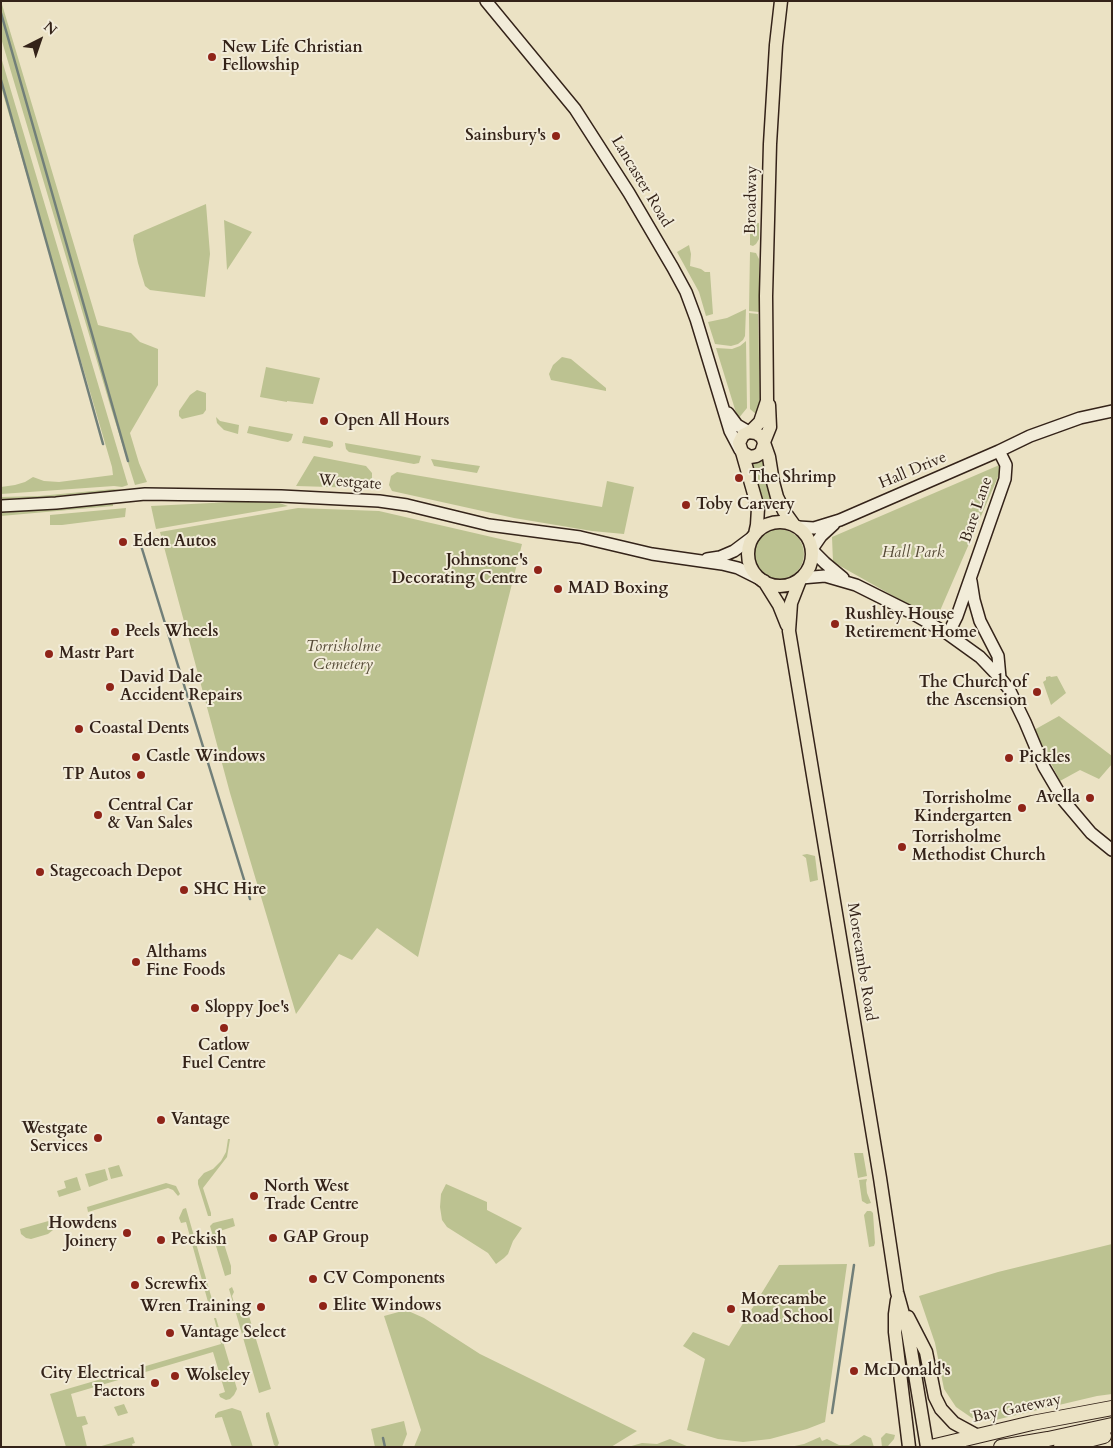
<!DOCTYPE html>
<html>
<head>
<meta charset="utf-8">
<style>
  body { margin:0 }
  #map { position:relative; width:1113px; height:1448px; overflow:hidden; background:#ebe2c4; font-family:Cardo,serif }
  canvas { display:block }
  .frame { position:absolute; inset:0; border:2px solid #342319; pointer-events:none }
  .north { position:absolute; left:15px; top:15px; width:50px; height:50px; -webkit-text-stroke:4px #f2ecd9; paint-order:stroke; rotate:41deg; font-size:14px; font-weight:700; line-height:20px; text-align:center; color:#342319 }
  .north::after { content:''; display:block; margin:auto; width:18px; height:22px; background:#342319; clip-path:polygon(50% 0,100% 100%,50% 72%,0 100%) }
</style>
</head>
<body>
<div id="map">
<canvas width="1113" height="1448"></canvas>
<div class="frame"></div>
<div class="north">N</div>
</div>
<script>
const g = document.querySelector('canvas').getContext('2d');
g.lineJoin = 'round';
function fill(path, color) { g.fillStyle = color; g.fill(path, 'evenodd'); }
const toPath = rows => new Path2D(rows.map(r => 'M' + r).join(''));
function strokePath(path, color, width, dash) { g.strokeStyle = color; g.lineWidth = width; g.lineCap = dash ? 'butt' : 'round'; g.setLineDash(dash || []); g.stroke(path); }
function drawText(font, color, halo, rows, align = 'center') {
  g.font = font + ' Cardo,serif'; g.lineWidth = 4; g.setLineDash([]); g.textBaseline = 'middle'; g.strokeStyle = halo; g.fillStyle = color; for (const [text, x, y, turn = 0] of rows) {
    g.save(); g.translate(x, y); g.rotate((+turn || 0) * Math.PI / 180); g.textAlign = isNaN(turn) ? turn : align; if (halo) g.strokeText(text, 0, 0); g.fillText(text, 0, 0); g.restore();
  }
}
const green = toPath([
  [1,1,98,325,131,333,140,342,158,349,158,385,130,433,139,463,147,482,135,485,110,405,1,38],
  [1,57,128,485,122,487,114,486,1,494,1,487,15,485,25,482,33,477,44,481,59,482,113,475,112,467,1,87],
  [206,204,210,254,205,297,150,290,145,286,138,263,133,240,134,235],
  [224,220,252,232,227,270],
  [750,223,759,223,759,239,756,244,753,246,750,245],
  [689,245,691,254,690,266,701,269,705,272,710,272,713,314,706,316,699,292,677,252],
  [750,252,756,253,759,259,759,312,749,311],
  [746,309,745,336,743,340,738,344,731,346,715,344,708,322,727,318],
  [749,313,758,314,760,404,757,415,750,409],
  [746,341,747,408,738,419,716,348,732,349,740,346],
  [562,357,571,359,606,388,606,391,551,380,549,374,553,365],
  [266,367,320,378,313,404,287,401,287,402,260,397],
  [197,390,206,393,206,410,203,414,182,419,179,416,179,411,190,395],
  [216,417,220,421,239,425,238,434,224,430,217,423],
  [249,426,293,434,291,440,288,442,282,441,247,433],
  [304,436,331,441,333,442,333,446,330,448,302,443],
  [345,443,421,456,419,463,414,464,349,452,346,449],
  [314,456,366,466,372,473,372,482,363,488,296,486],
  [431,459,480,466,477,473,434,466],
  [764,460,774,504,763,508,751,464],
  [1004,463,936,620,833,562,832,537],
  [397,472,602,507,607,481,634,487,624,534,592,531,514,518,392,491,389,485,391,476],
  [114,489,121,490,37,498,1,499,1,497,39,496],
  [271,500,288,506,156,529,151,506],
  [113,504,113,506,1,516,1,513],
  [126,508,125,517,62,525,50,525,50,515],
  [298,508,379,511,522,544,418,957,377,928,352,960,339,954,296,1014,230,793,160,532],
  '754 554a25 25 0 1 1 50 0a25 25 0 1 1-50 0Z',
  [1050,676,1051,677,1057,676,1066,693,1051,705,1043,682,1046,680,1046,677],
  [1059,716,1112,756,1112,764,1099,779,1080,770,1060,781,1034,730],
  [807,854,815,856,818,880,810,882,806,858,802,855],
  [228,1139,230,1139,227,1157,203,1188,211,1213,211,1216,208,1216,198,1184,198,1180,204,1173,213,1169,221,1161,226,1152],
  [854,1153,863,1153,867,1176,858,1178],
  [119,1165,123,1176,111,1179,108,1168],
  [105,1169,108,1180,89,1187,85,1174],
  [77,1177,81,1190,59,1197,57,1191,66,1188,64,1181],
  [867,1179,866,1183,867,1193,871,1203,867,1204,862,1201,859,1180],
  [166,1183,176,1186,180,1194,178,1196,173,1190,168,1188,88,1212,87,1207],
  [446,1184,487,1202,487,1210,522,1228,513,1241,508,1254,504,1258,496,1264,488,1253,447,1227,442,1220,440,1207,441,1194],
  [186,1208,213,1303,208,1302,186,1222,181,1223,179,1218,183,1209],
  [867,1211,871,1211,873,1213,875,1243,874,1246,869,1247,864,1215],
  [233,1218,235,1226,220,1231,231,1266,231,1274,225,1276,210,1226,213,1223],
  [52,1220,53,1224,53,1230,48,1234,31,1239,26,1238,21,1234,20,1229],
  [1112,1244,1112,1394,1097,1396,991,1421,972,1418,956,1407,944,1389,935,1343,919,1296,998,1272],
  [847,1264,825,1422,807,1429,770,1439,743,1442,718,1439,687,1430,705,1359,683,1346,693,1332,729,1346,779,1265],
  [232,1287,234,1292,232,1296,236,1309,246,1306,271,1389,259,1393,229,1289],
  [406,1310,424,1318,480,1354,637,1431,611,1447,414,1447,421,1430,384,1316],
  [214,1318,216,1318,237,1389,234,1395,230,1399,226,1400,220,1397,219,1394,225,1392,213,1352,71,1394,77,1417,85,1416,88,1424,82,1426,87,1447,66,1447,50,1394,221,1344],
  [124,1404,128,1413,118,1416,114,1407],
  [232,1408,241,1411,253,1447,232,1447,222,1417,215,1418,215,1415,218,1412],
  [269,1412,279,1443,277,1447,274,1445,266,1416,266,1413],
  [404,1421,407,1434,402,1447,375,1447,371,1429],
  [886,1433,895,1435,894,1439,888,1446,882,1447,881,1438],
  [864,1435,871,1438,874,1447,790,1447,804,1444,820,1437,822,1441,827,1439,839,1445,849,1445],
  [133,1437,135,1443,132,1444,133,1447,98,1447],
  [670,1439,689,1447,628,1447,642,1443,657,1444]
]);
const stream = toPath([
  [1,13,128,461],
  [1,80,103,444],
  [139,539,250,899],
  [832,1413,854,1265],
  [383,1438,385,1447]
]);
const secondary = toPath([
  [486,1,575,109,629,193,673,268,686,292,696,319,730,431,740,450],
  [728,413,737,425,749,432],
  [1,506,56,503,145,494,281,496,379,501,407,505,489,525,580,537,652,554,722,564,738,568,762,580],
  [798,527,814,528,840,520,999,451,1030,436,1080,418,1112,411],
  [812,549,821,536,834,524],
  [812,550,825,563,843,578],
  [707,559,720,557,734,551,754,536],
  [801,578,825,576,856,585,910,612,948,634,980,657,1000,678,1009,689,1025,722,1044,767,1064,801,1091,833,1112,850],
  [971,581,974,600,980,621,998,656,1000,678],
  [948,634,957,616,1005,479,1006,465,999,451]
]);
const primary = toPath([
  [750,432,760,422,767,401,766,296,770,144,776,45,781,1],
  [764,442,770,427,769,405],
  [764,444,761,453,756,456,750,457,742,452,739,443,743,435,749,432,756,433,762,437,769,457,773,482,777,497,784,511,794,525],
  [742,452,758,508,757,525,755,534],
  '748 554a32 32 0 1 1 64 0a32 32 0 1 1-64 0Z',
  [800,580,791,603,789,631,880,1178,897,1292,908,1332,927,1447],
  [764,581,779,605,787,625],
  [897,1300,895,1314,895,1332,909,1447],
  [908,1317,926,1352,935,1397,941,1409,954,1423,976,1435]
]);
const highway = toPath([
  [931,1447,1032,1423,1112,1408],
  [1001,1447,1048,1439,1112,1425],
  [1061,1447,1104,1436]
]);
const markers = [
  [212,57,5,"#8f2418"],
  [556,136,5,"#8f2418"],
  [324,421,5,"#8f2418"],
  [739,478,5,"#8f2418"],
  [686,505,5,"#8f2418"],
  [123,542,5,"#8f2418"],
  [538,570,5,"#8f2418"],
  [558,589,5,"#8f2418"],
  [835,624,5,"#8f2418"],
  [115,632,5,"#8f2418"],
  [49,654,5,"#8f2418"],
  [110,687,5,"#8f2418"],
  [1037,692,5,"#8f2418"],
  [79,729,5,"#8f2418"],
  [136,757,5,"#8f2418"],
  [1009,758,5,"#8f2418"],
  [141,775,5,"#8f2418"],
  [1090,798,5,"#8f2418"],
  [1022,808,5,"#8f2418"],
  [98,815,5,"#8f2418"],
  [902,847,5,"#8f2418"],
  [40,872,5,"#8f2418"],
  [184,890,5,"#8f2418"],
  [136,962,5,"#8f2418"],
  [195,1008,5,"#8f2418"],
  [224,1028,5,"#8f2418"],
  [161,1120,5,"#8f2418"],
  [98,1138,5,"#8f2418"],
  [254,1196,5,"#8f2418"],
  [127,1233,5,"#8f2418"],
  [273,1238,5,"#8f2418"],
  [161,1240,5,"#8f2418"],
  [313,1279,5,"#8f2418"],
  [135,1285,5,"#8f2418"],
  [323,1306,5,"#8f2418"],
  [261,1307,5,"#8f2418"],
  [731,1309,5,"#8f2418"],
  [170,1333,5,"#8f2418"],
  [854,1371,5,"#8f2418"],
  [175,1376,5,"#8f2418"],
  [155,1383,5,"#8f2418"]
];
const poiNames = [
  ["New Life Christian",222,48],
  ["Fellowship",222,66],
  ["Sainsbury's",546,136,"right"],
  ["Open All Hours",334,421],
  ["The Shrimp",749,478],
  ["Toby Carvery",696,505],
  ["Eden Autos",133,542],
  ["Johnstone's",528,561,"right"],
  ["Decorating Centre",528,579,"right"],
  ["MAD Boxing",568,589],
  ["Rushley House",845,615],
  ["Retirement Home",845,633],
  ["Peels Wheels",125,632],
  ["Mastr Part",59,654],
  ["David Dale",120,678],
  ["Accident Repairs",120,696],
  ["The Church of",1027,683,"right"],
  ["the Ascension",1027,701,"right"],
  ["Coastal Dents",89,729],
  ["Castle Windows",146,757],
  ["Pickles",1019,758],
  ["TP Autos",131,775,"right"],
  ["Avella",1080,798,"right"],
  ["Torrisholme",1012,799,"right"],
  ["Kindergarten",1012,817,"right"],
  ["Central Car",108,806],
  ["& Van Sales",108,824],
  ["Torrisholme",912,838],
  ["Methodist Church",912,856],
  ["Stagecoach Depot",50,872],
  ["SHC Hire",194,890],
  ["Althams",146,953],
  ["Fine Foods",146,971],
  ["Sloppy Joe's",205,1008],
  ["Catlow",224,1046,"center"],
  ["Fuel Centre",224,1064,"center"],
  ["Vantage",171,1120],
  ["Westgate",88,1129,"right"],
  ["Services",88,1147,"right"],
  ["North West",264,1187],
  ["Trade Centre",264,1205],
  ["Howdens",117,1224,"right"],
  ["Joinery",117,1242,"right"],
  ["GAP Group",283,1238],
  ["Peckish",171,1240],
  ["CV Components",323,1279],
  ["Screwfix",145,1285],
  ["Morecambe",741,1300],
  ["Road School",741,1318],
  ["Elite Windows",333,1306],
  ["Wren Training",251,1307,"right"],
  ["Vantage Select",180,1333],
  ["McDonald's",864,1371],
  ["City Electrical",145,1374,"right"],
  ["Factors",145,1392,"right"],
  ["Wolseley",185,1376]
];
const streetNames = [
  ["Lancaster Road",641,182,59],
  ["Broadway",752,200,-89],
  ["Hall Drive",913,471,-23],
  ["Westgate",350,483,4],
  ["Bare Lane",977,510,-71],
  ["Morecambe Road",861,962,81],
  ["Bay Gateway",1017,1409,-12]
];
const parkNames = [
  ["Hall Park",913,553],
  ["Torrisholme",343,647],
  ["Cemetery",343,665]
];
fill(green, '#bcc291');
strokePath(stream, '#717f79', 2.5);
strokePath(secondary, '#342319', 14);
strokePath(primary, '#342319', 15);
strokePath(highway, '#342319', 16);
strokePath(secondary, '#f2ecd9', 11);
strokePath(primary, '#ebe2c4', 12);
strokePath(highway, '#ebe2c4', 14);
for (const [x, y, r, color] of markers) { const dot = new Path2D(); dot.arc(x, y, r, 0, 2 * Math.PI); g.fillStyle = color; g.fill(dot); strokePath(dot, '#f2ecd9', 2); }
drawText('bold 16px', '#342319', '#f2ecd9', poiNames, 'left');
drawText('16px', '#342319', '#f2ecd9', streetNames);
drawText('italic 16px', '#564b37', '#f2ecd9', parkNames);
</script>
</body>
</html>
